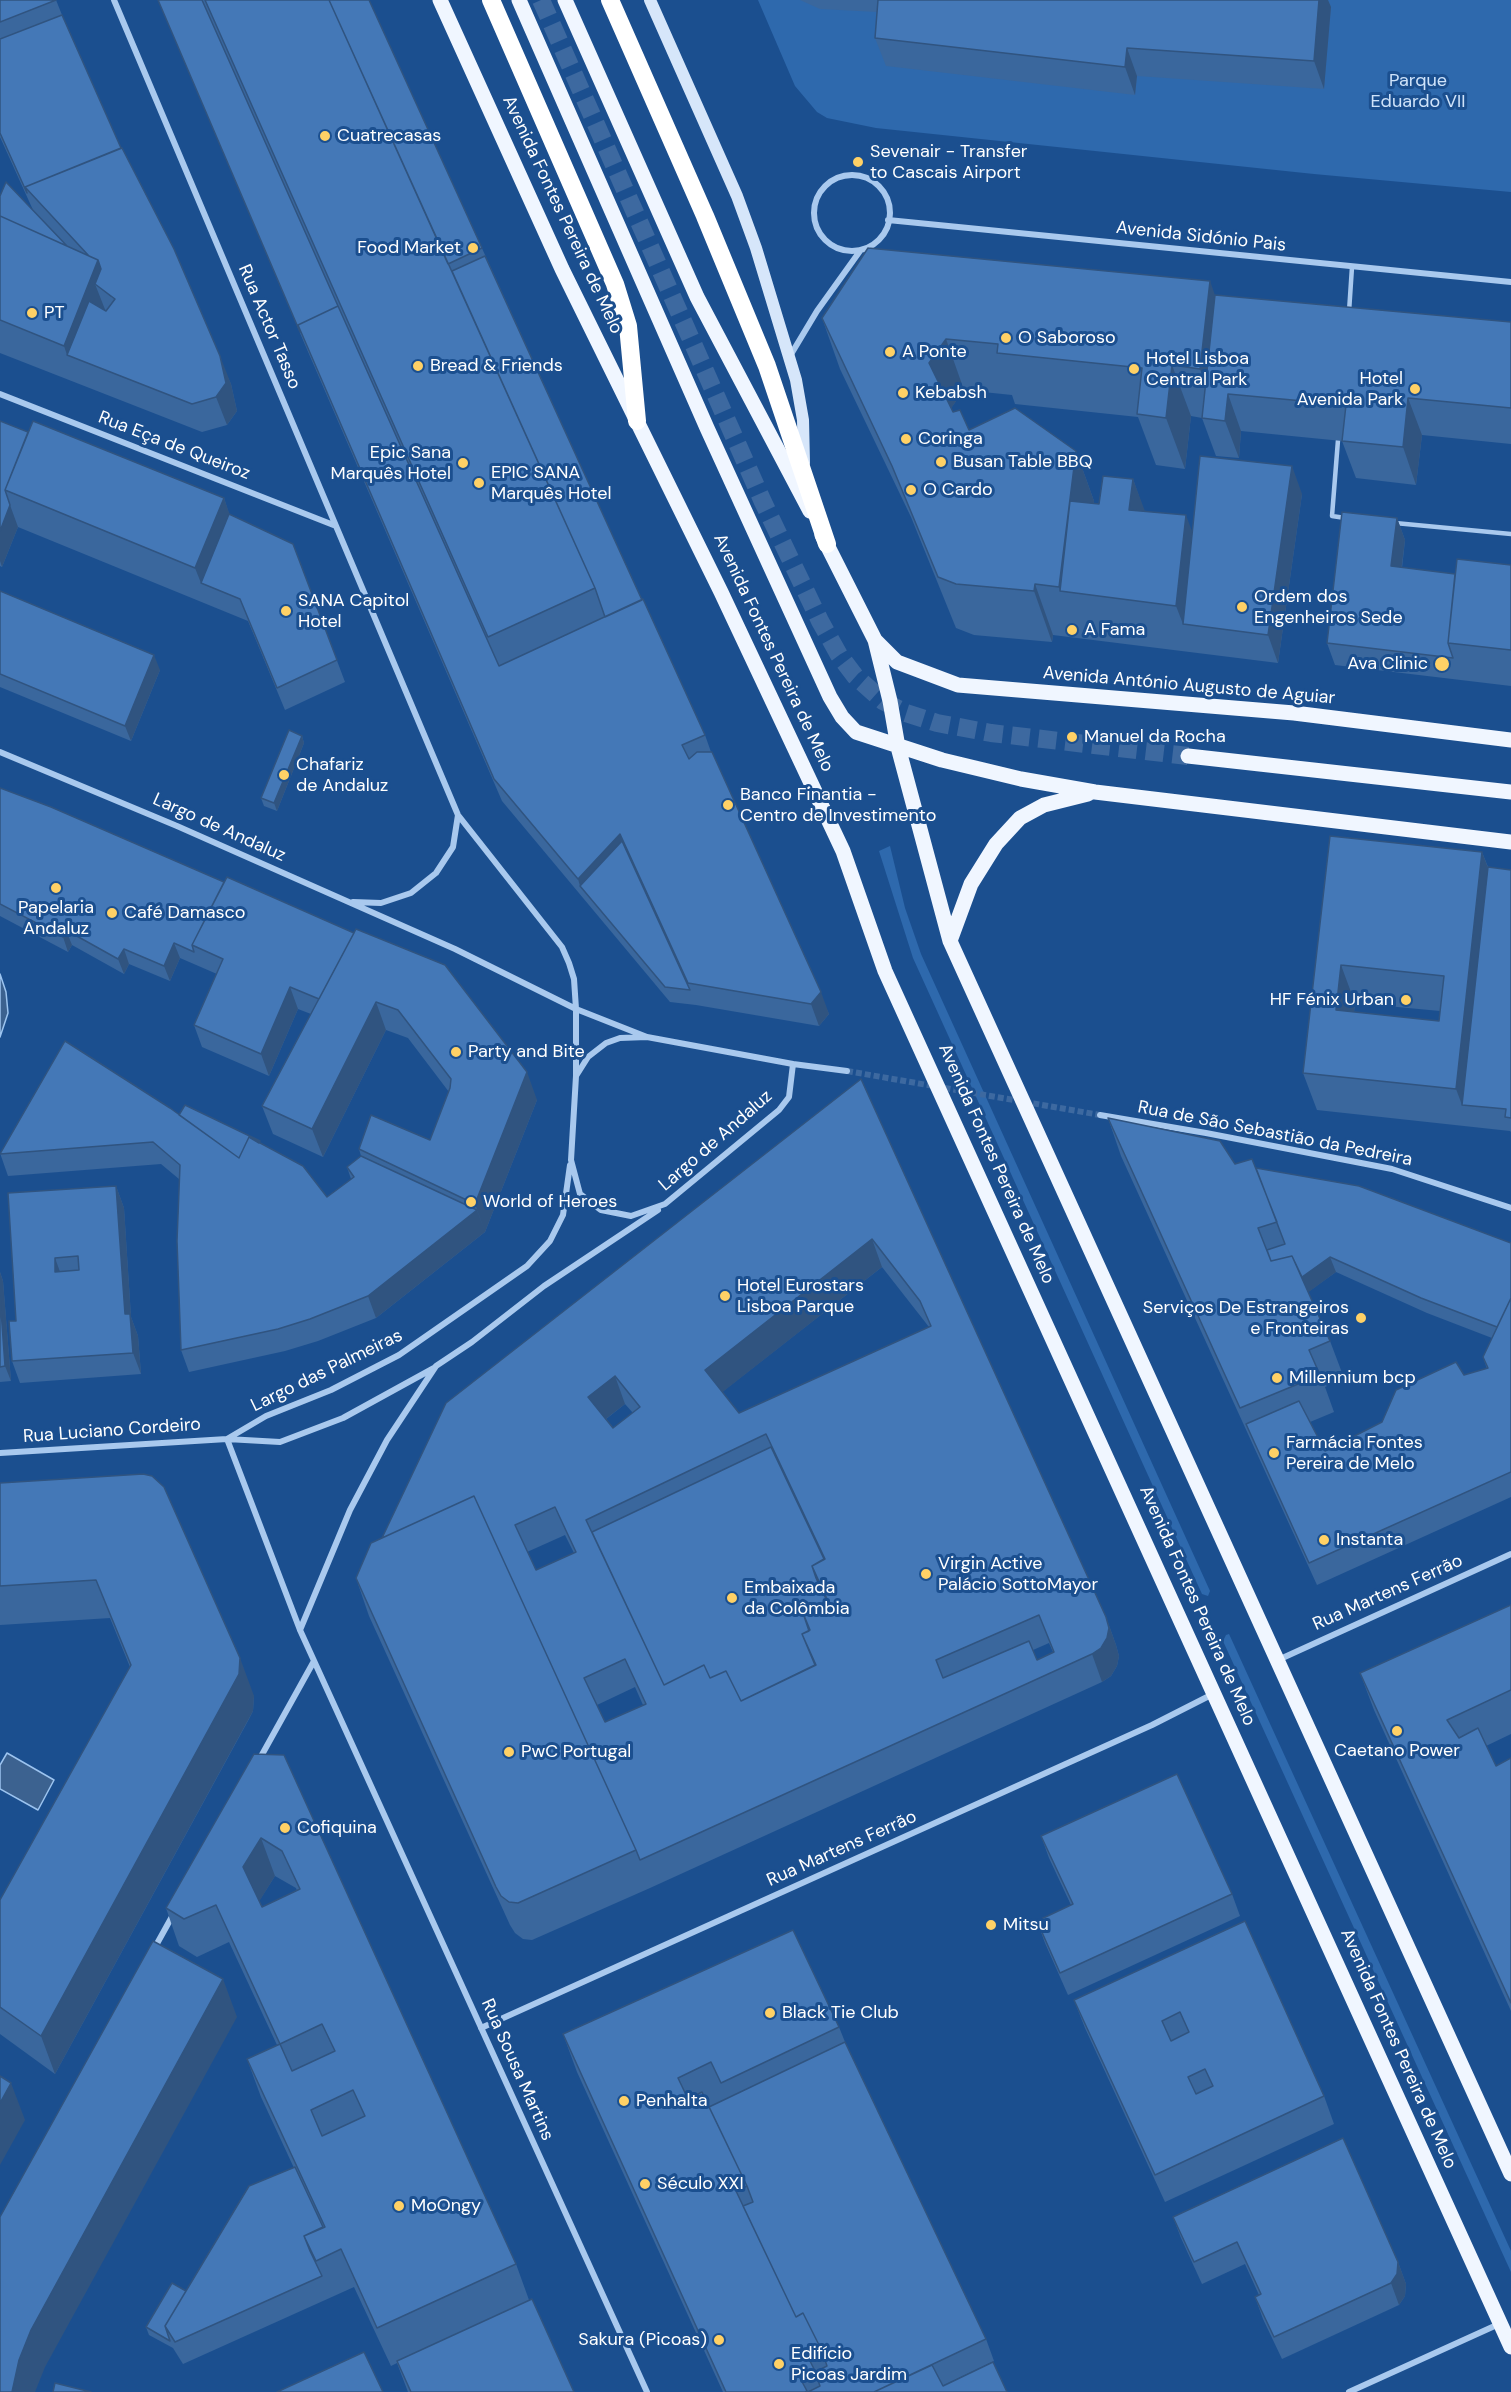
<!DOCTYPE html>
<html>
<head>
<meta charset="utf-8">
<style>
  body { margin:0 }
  canvas { display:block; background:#1b4f8f }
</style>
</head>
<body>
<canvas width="1511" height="2392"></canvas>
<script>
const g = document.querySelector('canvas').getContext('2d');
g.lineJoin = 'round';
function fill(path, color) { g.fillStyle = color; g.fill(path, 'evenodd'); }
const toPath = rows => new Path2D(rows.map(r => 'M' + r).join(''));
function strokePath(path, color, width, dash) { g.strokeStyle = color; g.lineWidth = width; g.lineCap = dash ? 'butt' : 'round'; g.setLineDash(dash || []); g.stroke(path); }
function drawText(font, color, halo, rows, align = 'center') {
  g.font = font + ' "DM Sans",sans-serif'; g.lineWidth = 6; g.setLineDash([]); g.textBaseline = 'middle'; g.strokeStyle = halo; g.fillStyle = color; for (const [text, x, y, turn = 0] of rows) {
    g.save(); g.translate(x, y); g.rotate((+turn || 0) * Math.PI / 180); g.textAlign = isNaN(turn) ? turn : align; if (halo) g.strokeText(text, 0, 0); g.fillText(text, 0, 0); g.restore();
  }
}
const green = toPath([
  [758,0,1511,0,1511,192,1314,174,876,128,827,118,817,112,795,86],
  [890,846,905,908,921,954,1210,1591,1208,1596,1202,1594,913,958,879,851],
  [1229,1634,1511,2251,1511,2272,1223,1641,1226,1635]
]);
const water = toPath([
  [0,974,6,992,8,1013,0,1037,0,974],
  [7,1753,54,1780,38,1810,0,1789,0,1765,7,1753]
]);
const streetTunnel = toPath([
  [847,1071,1100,1115]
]);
const highwayTunnel = toPath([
  [541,0,763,502,820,621,839,655,855,676,883,701,906,713,937,723,991,733,1188,756]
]);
const lane = toPath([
  [1349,312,1352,267],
  [1338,440,1332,516,1345,518],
  [1395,523,1511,534]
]);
const street = toPath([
  [114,0,458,815,562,947,569,963,574,979,576,1009,576,1076],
  '814 213a38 38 0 1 1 76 0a38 38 0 1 1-76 0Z',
  [888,220,1511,282],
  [790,356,817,311,860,251],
  [0,394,336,526],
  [0,752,177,826,455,949,576,1009,647,1037,793,1064,789,1097,779,1110,665,1204,631,1216,601,1210,580,1194,571,1160,576,1076,588,1057,606,1043,620,1038,647,1037],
  [353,902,381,903,411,893,436,873,453,847,458,815],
  [793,1064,847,1071],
  [1100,1115,1206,1133,1392,1169,1511,1208],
  [227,1439,300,1630,647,2392],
  [227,1439,266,1416,331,1390,399,1355,527,1266,550,1241,563,1215,570,1165],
  [0,1453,227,1439,280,1442,343,1418,434,1368],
  [300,1630,350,1510,387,1440,436,1366,472,1342,544,1286,658,1210],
  [1278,1660,1511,1554],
  [259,1760,314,1661],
  [154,1949,174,1913],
  [481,2028,1152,1725,1213,1694],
  [1349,2392,1499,2324]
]);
const secondary = toPath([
  [650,0,737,196,756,248,796,380,803,420,804,463]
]);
const primary = toPath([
  [440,0,562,269,721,592,843,851,885,971,1511,2347],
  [519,0,707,428,830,697,842,717,856,732,942,760,1021,779,1095,792,1511,842],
  [565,0,697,297,810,511],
  [822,535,875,640,890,701,898,747,950,941,1511,2174],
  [875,640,897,662,958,685,1294,713,1511,740],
  [1188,756,1511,792],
  [950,941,971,884,996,844,1020,818,1044,805,1088,794]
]);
const highway = toPath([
  [491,0,615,284,628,326,637,421],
  [610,0,705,216,767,366,827,544]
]);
const wall = toPath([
  [0,0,56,0,62,15,121,148,231,384,237,411,227,425,202,432,0,353,0,196,33,210,0,137],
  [158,0,369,0,642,600,705,735,711,752,829,1014,819,1026,696,1005,670,1002,502,801,306,347],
  [800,0,1328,0,1331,7,1324,89,1137,76,1135,95,886,66,875,38,877,12,820,9],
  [1215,295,1511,322,1511,444,1422,435,1416,485,1356,478,1342,441,1241,431,1239,458,1216,456,1202,418,1191,416,1185,469,1156,465,1138,417,1015,404,1012,395,964,390,951,408,953,412,969,430,1076,451,1094,501,1094,503,1099,504,1133,479,1144,511,1192,531,1302,494,1278,663,1053,635,1052,642,974,635,956,628,911,517,840,369,822,318],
  [0,421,28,432,224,498,229,514,293,544,345,682,285,710,248,621,18,527,2,567,0,566],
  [1397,518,1405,540,1402,568,1455,574,1511,565,1511,686,1335,665,1327,643],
  [0,591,160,670,131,741,0,687],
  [302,736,304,743,277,811,264,806,261,798],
  [0,788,224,882,537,1100,485,1232,376,1318,318,1341,285,1351,189,1372,181,1350,179,1179,161,1164,8,1176,0,1153,179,1115,261,1144,327,1197,351,1179,347,1167,361,1156,359,1149,430,1140,449,1092,408,1038,386,1030,323,1157,273,1134,262,1106,311,1014,298,1009,269,1076,202,1047,194,1025,217,974,180,958,170,981,129,964,124,974,72,945,68,952,0,916],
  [1330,836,1482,852,1488,867,1511,870,1511,1132,1510,1131,1317,1110,1303,1073],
  [1355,1003,1440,1011,1439,1021,1354,1012],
  [861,1079,1106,1617,1116,1645,1119,1656,1117,1666,1111,1676,1102,1682,650,1888,532,1940,523,1939,515,1933,510,1925,369,1616,356,1578,382,1538],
  [882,1267,929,1327,739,1413,722,1392],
  [625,1404,633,1413,613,1428,606,1419],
  [565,1535,574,1553,536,1570,527,1552],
  [1049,1643,1053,1652,1037,1660,1033,1650],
  [635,1687,643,1705,605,1722,597,1705],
  [1108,1118,1235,1164,1256,1168,1511,1243,1511,1497,1317,1585,1121,1156],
  [1336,1272,1427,1313,1492,1338,1483,1357,1487,1369,1464,1375,1382,1422,1325,1451,1310,1422,1334,1412,1325,1387,1344,1378,1330,1341,1308,1292],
  [116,1186,124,1208,131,1317,138,1336,141,1374,20,1383,12,1361,16,1321,8,1193],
  [0,1272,3,1281,11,1381,0,1382],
  [0,1483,254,1696,253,1711,249,1719,55,2074,0,2034,0,1900,130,1667,110,1618,0,1625],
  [1511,1605,1511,1734,1486,1746,1496,1766,1511,1758,1511,2011,1374,1710,1360,1673],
  [254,1754,516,2264,529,2300,574,2392,408,2392,397,2363,391,2366,354,2287,183,2364,173,2348,149,2335,146,2327,186,2291,294,2168,261,2097,247,2059,277,2045,229,1942,197,1957,179,1946,166,1908],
  [275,1876,296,1888,297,1891,262,1907,259,1901],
  [1041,1836,1232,1894,1240,1916,1068,1995,1045,1943,1037,1921,1071,1905,1049,1858],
  [1245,1921,1324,2096,1334,2124,1165,2202,1085,2028,1074,2000],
  [839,2027,845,2042,986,2339,994,2361,942,2386,1007,2392,723,2392,577,2072,563,2034],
  [1173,2217,1398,2262,1406,2284,1405,2296,1399,2305,1282,2359,1263,2319,1255,2297,1259,2295,1245,2264,1202,2284,1181,2238]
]);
const shadedWall = toPath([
  [1319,0,1328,0,1331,7,1324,89,1314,61],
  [1127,48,1137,76,1135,95,1125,67],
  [98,260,111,297,95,284,106,312,67,355,64,346],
  [1210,281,1228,332,1219,420,1200,369],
  [946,339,964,390,947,414,929,363],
  [220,356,231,384,237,411,227,425,216,397],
  [1172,365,1191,416,1185,469,1166,418],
  [1228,394,1241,431,1239,458,1225,421],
  [1408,398,1422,435,1416,485,1403,447],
  [1076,451,1094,501,1083,594,1060,591,1059,587],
  [1292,466,1302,494,1278,663,1268,635],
  [1133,479,1150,525,1129,510],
  [224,498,237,536,201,583,195,568],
  [10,505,18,527,2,567,0,561,0,531],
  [1186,515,1203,561,1183,624,1176,606],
  [1397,518,1405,540,1399,588,1391,566],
  [1035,584,1053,635,1052,642,1034,591],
  [154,655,160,670,131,741,125,726],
  [302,736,304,743,277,811,274,803],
  [620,834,628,856,580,886,578,879],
  [1482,852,1496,889,1462,1105,1456,1089],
  [66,930,72,945,68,952,63,937],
  [174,943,180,958,170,981,164,966],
  [124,949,129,964,124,974,118,959],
  [1341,965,1355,1003,1350,1048,1336,1010],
  [290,987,298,1009,269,1076,261,1054],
  [821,992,829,1014,819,1026,811,1004],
  [376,1002,386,1030,323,1157,312,1129],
  [527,1072,537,1100,485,1232,475,1204],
  [116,1186,124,1208,131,1317,138,1336,141,1374,133,1353,125,1314],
  [477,1210,485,1232,376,1318,368,1296],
  [872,1239,882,1267,715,1398,705,1370],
  [1330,1257,1336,1272,1306,1294,1300,1278],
  [55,1258,63,1280,55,1272],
  [0,1272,3,1281,11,1381,5,1366,0,1296],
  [615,1376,625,1404,598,1425,588,1397],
  [1106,1617,1116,1645,1119,1656,1117,1666,1111,1676,1102,1682,1092,1654],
  [240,1658,254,1696,253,1711,55,2074,41,2036],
  [261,1838,275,1876,257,1905,243,1867],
  [223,1979,237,2017,45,2367,35,2392,12,2392,19,2360,31,2330],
  [11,2083,25,2120,0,2165,0,2103],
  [1398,2262,1406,2284,1405,2296,1399,2305,1391,2283]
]);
const building = toPath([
  [0,0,56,0,0,22,0,0],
  [158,0,202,0,338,306,298,325,300,332,158,0],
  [205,0,329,0,595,588,488,637,205,0],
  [329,0,369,0,482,248,448,264,329,0],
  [878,0,1319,0,1314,61,1127,48,1125,67,875,38,878,0],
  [62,15,121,148,25,187,27,193,0,133,0,39,62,15],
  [122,148,174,249,220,356,226,383,216,397,192,404,67,355,89,301,106,311,115,299,95,284,101,269,98,260,89,256,25,187,122,148],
  [6,182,67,246,0,216,0,196,6,182],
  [0,216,98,260,64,346,0,320,0,216],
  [868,248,1210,281,1200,369,1172,365,1166,418,1137,414,1142,368,997,353,998,344,946,339,929,363,953,412,960,410,969,430,1015,408,1076,451,1059,587,1035,584,1034,591,956,584,938,577,892,466,822,318,868,248],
  [485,256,642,600,605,617,595,588,452,271,485,256],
  [1215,295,1511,322,1511,408,1408,398,1403,447,1342,441,1346,405,1228,394,1225,421,1202,418,1215,295],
  [338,306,499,666,643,599,705,735,682,745,689,759,697,752,712,752,821,992,811,1004,688,983,620,834,578,879,494,779,298,325,338,306],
  [0,421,28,432,5,490,10,505,0,531,0,421],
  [33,421,224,498,195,568,5,490,33,421],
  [1200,456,1292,466,1268,635,1183,624,1200,456],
  [1103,476,1133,479,1129,510,1186,515,1176,606,1060,591,1070,501,1099,504,1103,476],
  [1342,512,1397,518,1391,566,1455,574,1448,643,1453,658,1327,643,1342,512],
  [229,514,293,544,337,660,277,688,240,599,201,583,229,514],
  [1457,559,1511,565,1511,650,1448,643,1457,559],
  [0,591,154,655,125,726,0,674,0,591],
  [289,730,302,736,274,803,261,798,289,730],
  [0,788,51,807,224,882,192,945,194,952,174,943,164,966,124,949,118,959,66,930,63,937,0,904,0,788],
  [1330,836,1482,852,1456,1089,1303,1073,1330,836],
  [1341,965,1444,976,1439,1021,1336,1010,1341,965],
  [622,841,690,990,665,987,580,886,622,841],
  [1488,867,1511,870,1511,1118,1505,1117,1506,1109,1462,1105,1488,867],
  [227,877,354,933,319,999,290,987,261,1054,194,1025,223,959,192,945,227,877],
  [356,929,445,965,527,1072,475,1204,359,1149,371,1115,430,1140,450,1088,451,1079,398,1010,376,1002,312,1129,262,1106,356,929],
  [65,1041,170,1108,239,1158,249,1137,303,1166,327,1197,354,1177,347,1167,361,1156,477,1210,368,1296,310,1319,278,1329,181,1350,177,1241,180,1165,153,1142,0,1154,65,1041],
  [861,1079,1106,1617,1109,1628,1107,1638,1101,1648,1092,1654,640,1860,636,1850,474,1496,382,1538,446,1403,861,1079],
  [872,1239,920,1301,931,1326,739,1413,705,1370,872,1239],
  [615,1376,640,1407,613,1428,588,1397,615,1376],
  [766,1434,825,1559,812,1566,828,1601,803,1613,810,1630,802,1634,816,1665,741,1701,726,1671,710,1678,704,1665,664,1685,586,1520,766,1434],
  [555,1507,576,1552,536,1570,515,1525,555,1507],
  [1039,1615,1054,1652,1037,1660,1029,1641,943,1678,936,1660,1039,1615],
  [625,1659,646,1704,605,1722,584,1678,625,1659],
  [185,1105,260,1141,259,1143,249,1137,239,1158,179,1115,185,1105],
  [1108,1118,1220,1141,1235,1164,1252,1159,1277,1222,1258,1228,1271,1261,1292,1256,1330,1341,1309,1350,1320,1375,1240,1408,1108,1118],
  [1256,1168,1359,1186,1511,1243,1511,1298,1497,1327,1421,1298,1330,1257,1302,1277,1292,1256,1271,1261,1267,1250,1285,1244,1256,1168],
  [116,1186,125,1314,130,1314,133,1353,12,1361,9,1321,16,1321,8,1193,116,1186],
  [78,1256,79,1270,55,1272,55,1258,78,1256],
  [0,1296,5,1366,0,1367,0,1296],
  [1511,1298,1511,1472,1309,1563,1246,1424,1299,1401,1325,1451,1382,1422,1396,1390,1456,1362,1464,1375,1488,1368,1483,1357,1511,1298],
  [771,1447,824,1559,812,1566,816,1578,827,1601,803,1613,809,1631,802,1634,815,1665,741,1701,726,1671,710,1678,704,1665,664,1685,592,1532,771,1447],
  [143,1474,152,1476,164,1487,240,1658,239,1674,41,2036,0,2007,0,1900,131,1665,96,1580,0,1586,0,1483,143,1474],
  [474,1496,636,1850,518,1903,509,1902,501,1896,496,1887,356,1578,371,1543,474,1496],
  [1511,1605,1511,1690,1447,1720,1459,1738,1478,1728,1496,1766,1511,1758,1511,2003,1360,1673,1511,1605],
  [254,1754,284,1755,516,2264,377,2328,341,2249,316,2261,304,2236,325,2227,247,2059,280,2044,292,2071,335,2051,322,2024,280,2044,216,1905,184,1919,166,1908,254,1754],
  [261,1838,282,1851,300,1889,262,1907,243,1867,261,1838],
  [353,2090,365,2116,322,2136,311,2110,353,2090],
  [1177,1774,1232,1894,1060,1973,1037,1921,1073,1904,1041,1836,1177,1774],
  [1245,1921,1324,2096,1155,2175,1074,2000,1245,1921],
  [1180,2012,1189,2032,1171,2041,1162,2021,1180,2012],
  [1205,2069,1213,2086,1196,2094,1188,2077,1205,2069],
  [793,1930,839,2027,721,2083,711,2062,678,2078,688,2099,702,2092,747,2186,736,2191,796,2317,803,2313,822,2351,808,2357,815,2371,800,2378,807,2391,805,2392,726,2392,563,2034,793,1930],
  [153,1941,223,1979,31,2330,19,2360,12,2392,0,2392,0,2217,153,1941],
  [845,2042,986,2339,874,2392,808,2392,820,2386,815,2372,827,2366,822,2351,803,2313,796,2317,743,2206,753,2202,747,2186,709,2107,845,2042],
  [0,2076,11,2083,0,2103,0,2076],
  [1343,2138,1398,2262,1397,2274,1391,2283,1274,2337,1255,2297,1261,2294,1237,2242,1194,2262,1173,2217,1343,2138],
  [295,2167,323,2227,304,2236,310,2251,322,2276,175,2342,165,2326,249,2186,295,2167],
  [172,2283,186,2291,165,2326,170,2341,146,2327,172,2283],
  [532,2299,574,2392,411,2392,397,2361,532,2299],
  [364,2352,383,2392,277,2392,364,2352],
  [993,2362,1007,2392,874,2392,932,2365,943,2386,993,2362],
  [55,2383,91,2392,53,2392,55,2383]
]);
const markers = [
  [325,136,6,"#ffd166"],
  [858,162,6,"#ffd166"],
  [473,248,6,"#ffd166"],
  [32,313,6,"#ffd166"],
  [1006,338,6,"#ffd166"],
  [890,352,6,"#ffd166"],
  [418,366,6,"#ffd166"],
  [1134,369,6,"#ffd166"],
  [1415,389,6,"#ffd166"],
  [903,393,6,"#ffd166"],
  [906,439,6,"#ffd166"],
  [941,462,6,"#ffd166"],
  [463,463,6,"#ffd166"],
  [479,483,6,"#ffd166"],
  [911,490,6,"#ffd166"],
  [1242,607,6,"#ffd166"],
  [286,611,6,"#ffd166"],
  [1072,630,6,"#ffd166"],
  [1442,664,8,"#ffd166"],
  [1072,737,6,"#ffd166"],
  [284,775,6,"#ffd166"],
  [728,805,6,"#ffd166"],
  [56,888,6,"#ffd166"],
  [112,913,6,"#ffd166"],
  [1406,1000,6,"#ffd166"],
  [456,1052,6,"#ffd166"],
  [471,1202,6,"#ffd166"],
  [725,1296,6,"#ffd166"],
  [1361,1318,6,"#ffd166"],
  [1277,1378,6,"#ffd166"],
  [1274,1453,6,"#ffd166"],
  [1324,1540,6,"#ffd166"],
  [926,1574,6,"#ffd166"],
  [732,1598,6,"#ffd166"],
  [1397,1731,6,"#ffd166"],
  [509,1752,6,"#ffd166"],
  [285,1828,6,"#ffd166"],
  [991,1925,6,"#ffd166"],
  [770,2013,6,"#ffd166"],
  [624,2101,6,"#ffd166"],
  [645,2184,6,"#ffd166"],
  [399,2206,6,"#ffd166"],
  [719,2340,6,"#ffd166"],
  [779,2364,6,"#ffd166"]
];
const parkNames = [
  ["Parque",1418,81],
  ["Eduardo VII",1418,102]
];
const poiNames = [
  ["Cuatrecasas",337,136],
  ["Sevenair - Transfer",870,152],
  ["to Cascais Airport",870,173],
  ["Food Market",461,248,"right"],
  ["PT",44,313],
  ["O Saboroso",1018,338],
  ["A Ponte",902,352],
  ["Hotel Lisboa",1146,359],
  ["Central Park",1146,380],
  ["Bread & Friends",430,366],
  ["Hotel",1403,379,"right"],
  ["Avenida Park",1403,400,"right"],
  ["Kebabsh",915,393],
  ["Coringa",918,439],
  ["Epic Sana",451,453,"right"],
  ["Marquês Hotel",451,474,"right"],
  ["Busan Table BBQ",953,462],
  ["EPIC SANA",491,473],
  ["Marquês Hotel",491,494],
  ["O Cardo",923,490],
  ["Ordem dos",1254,597],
  ["Engenheiros Sede",1254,618],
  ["SANA Capitol",298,601],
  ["Hotel",298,622],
  ["A Fama",1084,630],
  ["Ava Clinic",1428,664,"right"],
  ["Manuel da Rocha",1084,737],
  ["Chafariz",296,765],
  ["de Andaluz",296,786],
  ["Banco Finantia -",740,795],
  ["Centro de Investimento",740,816],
  ["Papelaria",56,908,"center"],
  ["Andaluz",56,929,"center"],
  ["Café Damasco",124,913],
  ["HF Fénix Urban",1394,1000,"right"],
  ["Party and Bite",468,1052],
  ["World of Heroes",483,1202],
  ["Hotel Eurostars",737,1286],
  ["Lisboa Parque",737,1307],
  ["Serviços De Estrangeiros",1349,1308,"right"],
  ["e Fronteiras",1349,1329,"right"],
  ["Millennium bcp",1289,1378],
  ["Farmácia Fontes",1286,1443],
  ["Pereira de Melo",1286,1464],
  ["Instanta",1336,1540],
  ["Virgin Active",938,1564],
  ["Palácio SottoMayor",938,1585],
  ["Embaixada",744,1588],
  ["da Colômbia",744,1609],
  ["Caetano Power",1397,1751,"center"],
  ["PwC Portugal",521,1752],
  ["Cofiquina",297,1828],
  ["Mitsu",1003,1925],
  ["Black Tie Club",782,2013],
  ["Penhalta",636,2101],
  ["Século XXI",657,2184],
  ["MoOngy",411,2206],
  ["Sakura (Picoas)",707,2340,"right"],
  ["Edifício",791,2354],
  ["Picoas Jardim",791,2375]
];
const streetNames = [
  ["Avenida Fontes Pereira de Melo",562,215,65],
  ["Avenida Sidónio Pais",1201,237,6],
  ["Rua Actor Tasso",269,327,67],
  ["Rua Eça de Queiroz",174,446,21],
  ["Avenida Fontes Pereira de Melo",773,653,65],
  ["Avenida António Augusto de Aguiar",1189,686,5],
  ["Largo de Andaluz",219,828,24],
  ["Rua de São Sebastião da Pedreira",1275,1134,11],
  ["Largo de Andaluz",716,1141,-41],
  ["Avenida Fontes Pereira de Melo",996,1164,66],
  ["Largo das Palmeiras",327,1371,-26],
  ["Rua Luciano Cordeiro",112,1431,-4],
  ["Rua Martens Ferrão",1388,1593,-24],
  ["Avenida Fontes Pereira de Melo",1197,1606,66],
  ["Rua Martens Ferrão",842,1849,-24],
  ["Avenida Fontes Pereira de Melo",1398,2049,66],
  ["Rua Sousa Martins",517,2070,66]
];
fill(green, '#2e69ad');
fill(water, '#3c6290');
strokePath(water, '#9cc4f0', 1.5);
strokePath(streetTunnel, '#3d69a0', 6, [6, 3]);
strokePath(highwayTunnel, '#3d69a0', 18, [18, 9]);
strokePath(lane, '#a9c9ee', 4.5);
strokePath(street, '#a9c9ee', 6);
strokePath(secondary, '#d6e6fa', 12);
strokePath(primary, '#f0f6ff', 15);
strokePath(highway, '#fff', 18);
fill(wall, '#3a679d');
fill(shadedWall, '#305480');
fill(building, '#4478b7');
strokePath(building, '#305480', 1.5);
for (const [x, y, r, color] of markers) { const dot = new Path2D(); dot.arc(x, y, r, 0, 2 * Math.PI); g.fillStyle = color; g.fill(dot); strokePath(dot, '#1b4f8f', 2); }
drawText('18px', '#cfe3fa', '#1b4f8f', parkNames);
drawText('18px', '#fff', '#1b4f8f', poiNames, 'left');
drawText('18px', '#fff', '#1b4f8f', streetNames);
</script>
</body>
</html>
